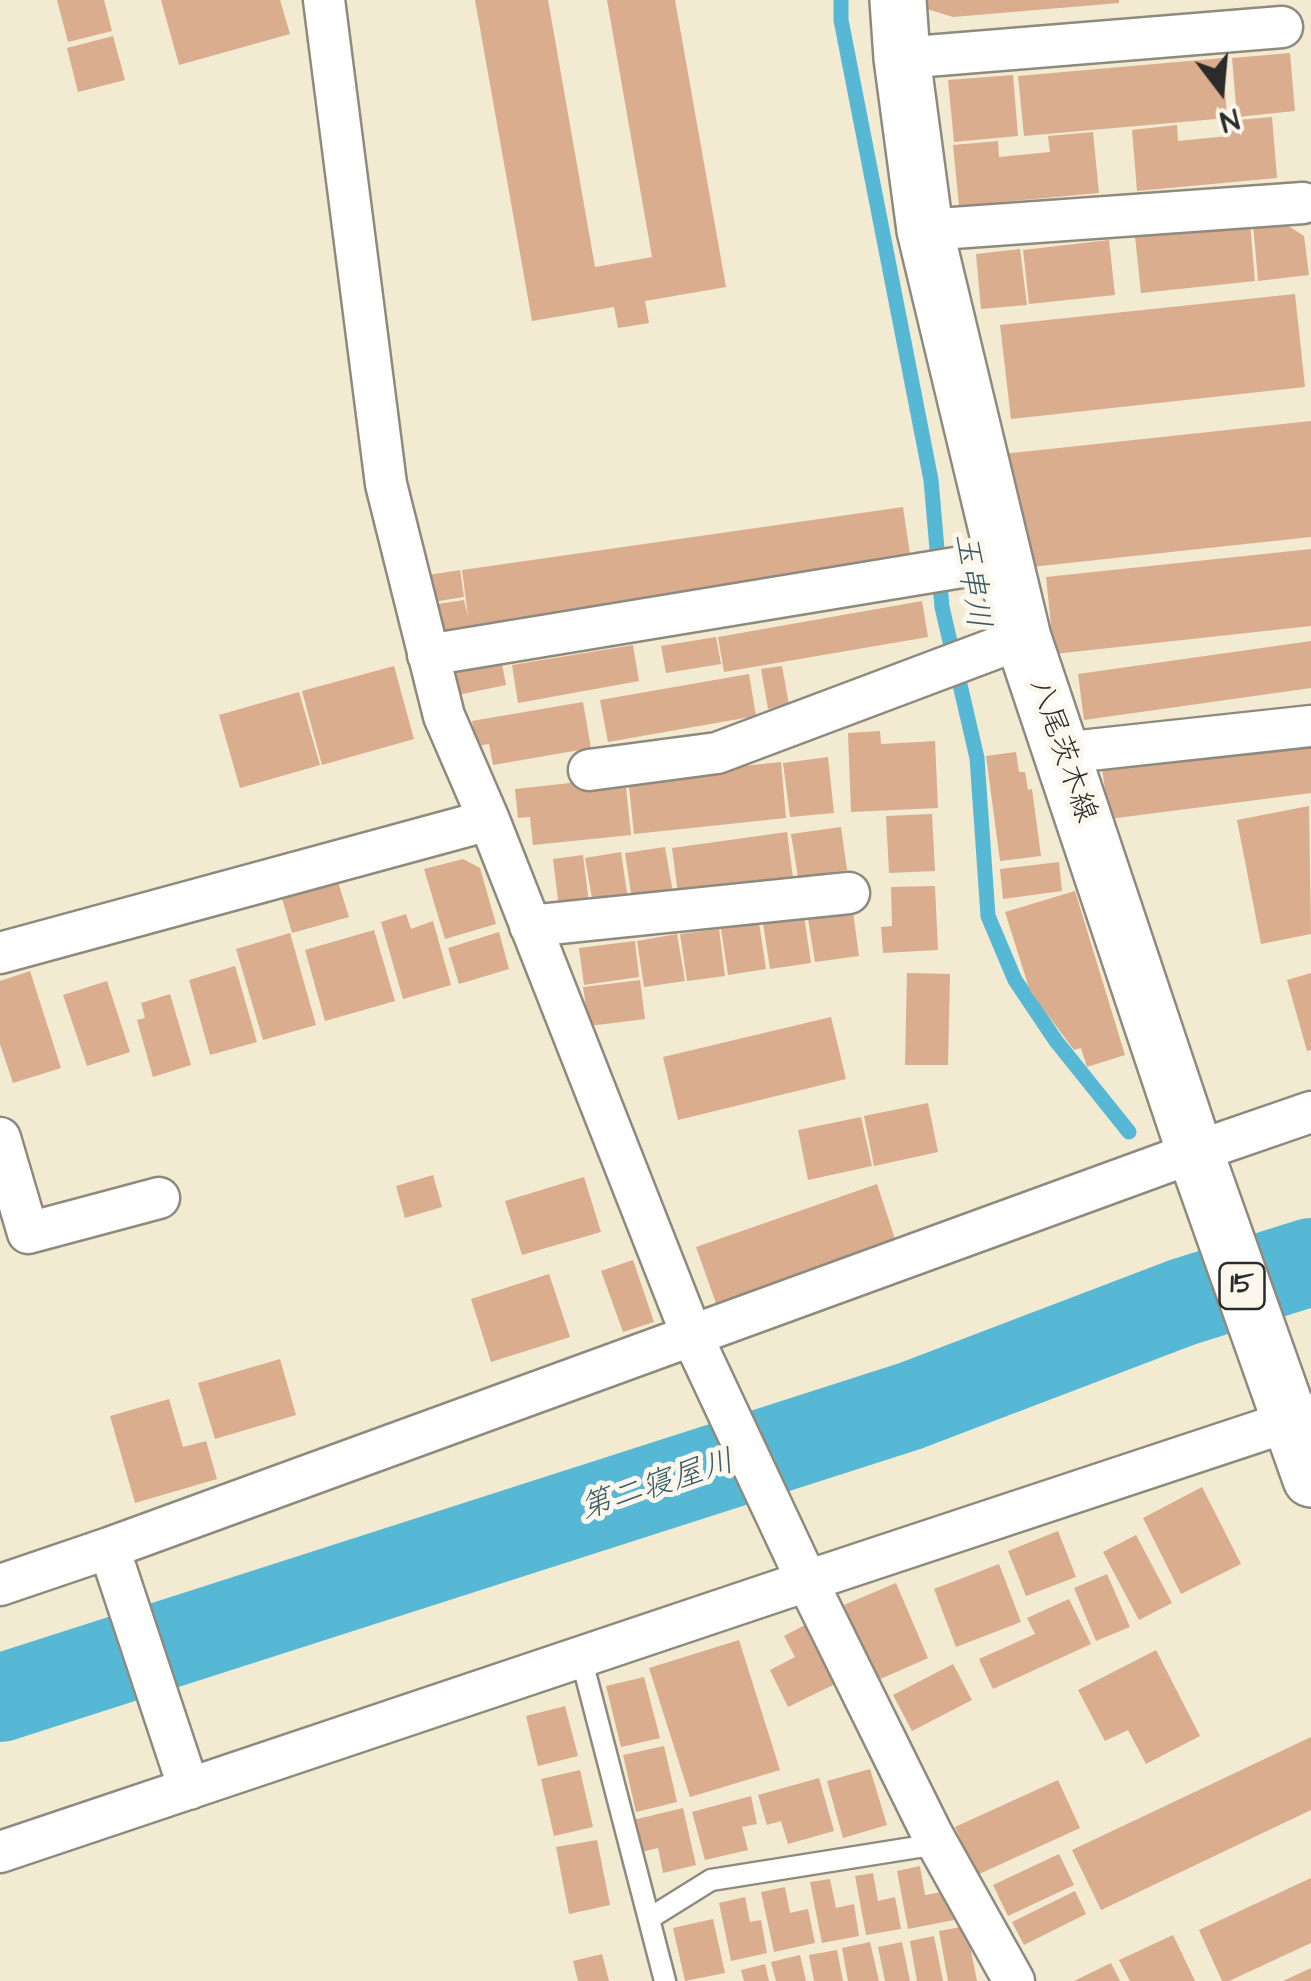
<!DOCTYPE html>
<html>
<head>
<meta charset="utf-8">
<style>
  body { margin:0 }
  #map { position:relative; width:1311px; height:1981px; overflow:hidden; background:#f3ead2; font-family:"Architects Daughter",sans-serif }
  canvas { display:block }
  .north { position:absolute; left:1171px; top:40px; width:100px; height:100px; -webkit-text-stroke:8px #fbf7ec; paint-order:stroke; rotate:164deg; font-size:28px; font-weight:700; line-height:40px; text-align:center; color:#2b2b2b }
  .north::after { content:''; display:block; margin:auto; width:35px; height:45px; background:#2b2b2b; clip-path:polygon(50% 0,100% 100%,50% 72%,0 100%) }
</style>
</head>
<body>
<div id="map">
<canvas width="1311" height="1981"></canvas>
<div class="north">N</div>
</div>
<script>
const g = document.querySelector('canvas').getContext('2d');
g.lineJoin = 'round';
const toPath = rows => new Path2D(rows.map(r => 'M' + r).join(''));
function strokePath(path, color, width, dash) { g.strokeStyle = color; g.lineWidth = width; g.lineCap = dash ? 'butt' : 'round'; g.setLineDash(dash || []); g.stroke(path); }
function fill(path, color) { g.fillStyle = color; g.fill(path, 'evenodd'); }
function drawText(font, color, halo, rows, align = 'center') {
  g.font = font + ' "Architects Daughter","Klee One",sans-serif'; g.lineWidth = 10; g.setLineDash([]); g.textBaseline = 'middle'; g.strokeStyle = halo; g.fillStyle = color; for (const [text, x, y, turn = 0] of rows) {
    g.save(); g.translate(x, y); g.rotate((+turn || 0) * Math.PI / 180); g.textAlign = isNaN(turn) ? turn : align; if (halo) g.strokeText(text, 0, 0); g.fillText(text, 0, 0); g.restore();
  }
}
const stream = toPath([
  [841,0,841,20,931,480,942,607,977,758,988,916,1015,980,1056,1041,1129,1132]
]);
const river = toPath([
  [0,1698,910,1406,1183,1302,1311,1262]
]);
const building = toPath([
  [57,0,104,0,112,31,68,42],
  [161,0,280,0,290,34,179,65],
  [475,0,548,0,595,267,652,257,607,0,675,0,726,287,645,301,649,323,618,328,614,307,532,321],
  [913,0,1119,0,1119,3,953,17,914,5],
  [113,36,125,80,78,92,67,48],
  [1290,53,1295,111,1237,117,1232,58],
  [1223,58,1227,118,1024,136,1018,76],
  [1013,75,1018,136,954,142,948,80],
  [1272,117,1277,178,1137,191,1132,130,1177,125,1178,141,1228,136,1226,121],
  [1093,132,1099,193,959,206,953,145,998,141,999,157,1050,152,1048,136],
  [1279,220,1304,236,1309,275,1258,281,1253,224],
  [1250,223,1255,281,1141,293,1135,236],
  [1109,240,1115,295,1029,304,1023,250],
  [1020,249,1027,305,981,309,976,254],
  [1295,294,1305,387,1011,419,1000,325],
  [1311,421,1311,537,1031,567,1003,454],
  [903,507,912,568,437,635,432,605,464,600,468,616,462,570],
  [1311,549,1311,626,1054,654,1046,577],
  [460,570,464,597,432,602,428,575],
  [922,601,928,637,724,672,718,637],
  [716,637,721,664,666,673,661,646],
  [1311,641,1311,688,1084,720,1078,674],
  [633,645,639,681,518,703,512,665],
  [501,659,506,685,448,697,443,671],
  [394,666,414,739,322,765,302,691],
  [782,666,789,705,768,709,761,669],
  [749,674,756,716,608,742,600,700],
  [299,692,320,765,240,788,219,715],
  [583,702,591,748,493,765,489,744,476,746,472,721],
  [880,731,881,744,935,741,938,808,851,812,848,733],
  [1311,740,1311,793,1109,819,1102,768],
  [1016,752,1019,772,1025,772,1028,790,1032,789,1041,856,1000,861,986,756],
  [828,757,834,813,790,817,783,763],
  [781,762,786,818,634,834,628,778],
  [625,777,631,835,533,845,530,817,518,818,515,789],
  [1309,806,1311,934,1261,944,1237,820],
  [932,814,935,871,889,873,886,816],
  [841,827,847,870,798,877,791,834],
  [787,832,793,878,678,894,672,848],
  [665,847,673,893,632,900,625,853],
  [621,852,628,899,593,904,585,858],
  [583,855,589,903,559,908,553,859],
  [463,859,480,868,496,924,445,939,424,869],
  [1059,862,1062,891,1003,899,1000,869],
  [338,882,349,917,292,933,282,898],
  [935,886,938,950,883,953,881,927,892,926,891,887],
  [1075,891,1125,1055,1087,1067,1081,1048,1074,1050,1030,991,1005,912],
  [853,912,859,956,815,962,808,919],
  [406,914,411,929,433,921,451,985,403,999,381,922],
  [804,916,811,963,770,969,763,923],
  [759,923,766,969,728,975,721,929],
  [719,929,725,976,687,981,680,934],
  [374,930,395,1001,325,1021,305,950],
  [499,932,509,969,459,984,448,948],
  [290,933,316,1025,263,1040,236,949],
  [677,934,685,981,644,987,637,941],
  [635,941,639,977,584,985,579,948],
  [235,966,257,1042,210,1055,189,980],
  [30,971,61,1068,13,1083,0,1044,0,981],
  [907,973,950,974,948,1065,905,1065],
  [1311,973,1311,1050,1307,1051,1287,980],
  [640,980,645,1019,589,1026,583,987],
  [107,981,130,1052,87,1066,63,995],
  [170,994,191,1065,153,1077,137,1020,145,1018,141,1003],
  [831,1017,846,1079,678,1120,663,1057],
  [928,1103,938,1152,874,1166,864,1116],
  [861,1117,872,1166,808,1180,798,1130],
  [433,1175,442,1207,405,1218,396,1186],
  [584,1177,601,1232,522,1255,505,1201],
  [877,1184,897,1245,717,1306,696,1247],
  [633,1260,654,1322,623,1332,601,1271],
  [549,1274,570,1337,491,1362,471,1299],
  [280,1359,296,1415,215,1439,198,1383],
  [169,1399,183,1447,206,1441,217,1479,135,1503,110,1416],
  [1202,1487,1241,1564,1181,1594,1143,1518],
  [1058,1531,1076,1577,1026,1596,1008,1551],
  [1136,1535,1172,1603,1139,1620,1103,1552],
  [999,1564,1021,1622,956,1647,934,1589],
  [1107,1574,1130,1627,1096,1641,1074,1588],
  [896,1583,928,1658,876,1681,844,1605],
  [1069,1599,1091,1644,993,1689,979,1659,1035,1634,1027,1618],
  [805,1625,835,1684,788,1707,770,1670,795,1657,784,1636],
  [739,1640,780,1770,690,1797,649,1668],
  [1156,1650,1200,1736,1146,1764,1128,1730,1105,1741,1078,1690],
  [953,1664,972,1700,912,1731,893,1695],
  [644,1677,660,1738,621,1747,606,1686],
  [565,1706,578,1756,538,1766,526,1716],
  [1311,1737,1311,1810,1101,1910,1072,1850],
  [664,1746,677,1802,636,1812,623,1755],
  [870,1769,887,1825,843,1838,827,1781],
  [580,1770,593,1827,554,1836,541,1779],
  [819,1778,834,1831,788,1844,781,1821,767,1825,758,1795],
  [1058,1780,1080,1828,977,1875,955,1827],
  [751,1796,757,1824,742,1827,748,1850,705,1860,692,1812],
  [683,1808,696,1865,663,1873,658,1848,641,1852,633,1820],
  [597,1840,610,1905,569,1914,556,1847],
  [1059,1854,1074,1885,1008,1916,993,1885],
  [920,1866,925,1895,948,1891,954,1920,908,1929,897,1871],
  [873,1873,878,1901,895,1897,901,1929,866,1935,855,1876],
  [1311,1878,1311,1943,1229,1981,1222,1981,1199,1930],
  [830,1879,836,1908,854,1904,859,1936,822,1943,810,1882],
  [785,1887,790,1913,808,1909,815,1943,774,1952,761,1892],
  [1075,1891,1086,1914,1024,1945,1012,1922],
  [745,1897,750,1922,761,1920,767,1953,731,1961,719,1903],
  [713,1919,725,1973,685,1981,673,1928],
  [966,1926,977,1981,948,1981,939,1931],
  [1173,1935,1195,1981,1130,1981,1119,1960],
  [934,1936,943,1981,917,1981,910,1941],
  [870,1942,879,1981,848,1981,842,1948],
  [902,1942,910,1981,885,1981,878,1947],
  [837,1950,843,1981,814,1981,809,1955],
  [602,1954,609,1981,578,1981,573,1961],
  [800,1955,806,1981,776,1981,771,1962],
  [1111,1963,1120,1981,1074,1981],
  [765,1964,769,1981,744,1981,741,1970],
  [1311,1968,1311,1981,1283,1981]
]);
const service = toPath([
  [581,1657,665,1981],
  [650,1918,711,1880,937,1844]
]);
const minor = toPath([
  [324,0,386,484,444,716,489,820,692,1336,807,1581,932,1834,1014,1981],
  [902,58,1282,27],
  [925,230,1303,203],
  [428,655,1004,560],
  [1062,753,1311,726],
  [589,770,717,753,1023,638],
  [530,926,849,893],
  [0,953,489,820],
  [0,1138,28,1233,159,1198],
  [109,1548,189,1789],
  [0,1585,109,1548,1195,1152,1311,1112],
  [0,1852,807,1581,1311,1414]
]);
const primary = toPath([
  [898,0,902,58,925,230,1023,638,1195,1152,1311,1479]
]);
const shields = [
  [1242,1286,45]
];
const shieldNames = [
  ["15",1242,1286]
];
const streetNames = [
  ["八尾茨木線",1061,751,71]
];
const waterNames = [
  ["玉串川",970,581,82],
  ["第二寝屋川",658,1487,-18]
];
strokePath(stream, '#57b8d5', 15);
strokePath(river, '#57b8d5', 88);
fill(building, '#daad8f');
strokePath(service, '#8f8a7e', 25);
strokePath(minor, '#8f8a7e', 45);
strokePath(primary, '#8f8a7e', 60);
strokePath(service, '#fff', 20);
strokePath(minor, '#fff', 40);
strokePath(primary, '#fff', 55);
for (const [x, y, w] of shields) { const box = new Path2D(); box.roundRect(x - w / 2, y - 23, w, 46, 8); g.fillStyle = '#fbf7ec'; g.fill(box); strokePath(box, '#2b2b2b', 2.5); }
drawText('bold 28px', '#2b2b2b', null, shieldNames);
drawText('30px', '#2b2b2b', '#fbf7ec', streetNames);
drawText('italic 32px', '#3a5c66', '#fbf7ec', waterNames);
</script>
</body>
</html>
